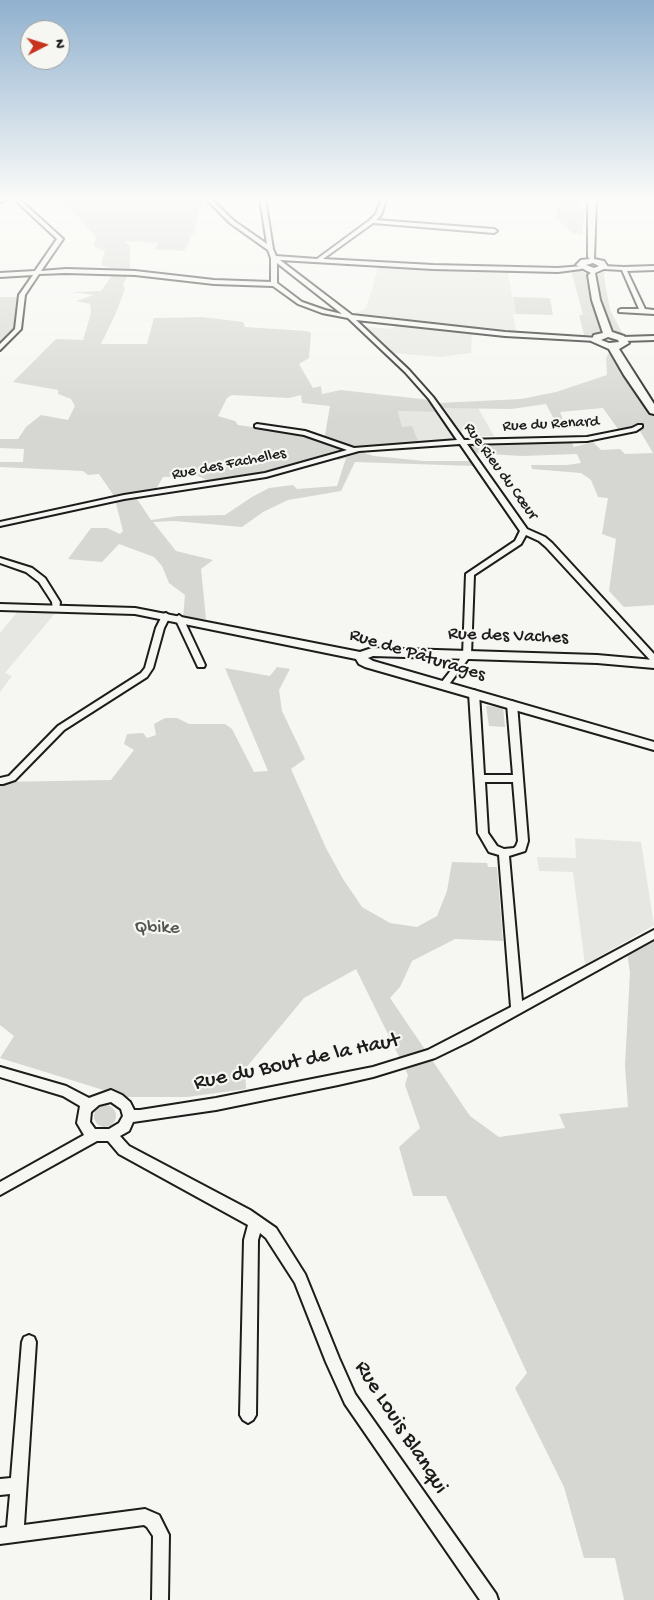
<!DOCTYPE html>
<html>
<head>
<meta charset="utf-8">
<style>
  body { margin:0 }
  #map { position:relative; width:654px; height:1600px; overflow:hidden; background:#f6f6f2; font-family:"Gochi Hand",sans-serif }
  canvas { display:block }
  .north { position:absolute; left:20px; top:20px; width:50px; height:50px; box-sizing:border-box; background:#f6f6f2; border:1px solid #9f9f9c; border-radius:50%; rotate:85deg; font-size:14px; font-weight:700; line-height:20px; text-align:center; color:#1c1c1c }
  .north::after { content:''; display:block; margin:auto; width:18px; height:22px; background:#c8321e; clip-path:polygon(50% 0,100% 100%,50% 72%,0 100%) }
</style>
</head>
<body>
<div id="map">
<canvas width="654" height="1600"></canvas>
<div class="north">N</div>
</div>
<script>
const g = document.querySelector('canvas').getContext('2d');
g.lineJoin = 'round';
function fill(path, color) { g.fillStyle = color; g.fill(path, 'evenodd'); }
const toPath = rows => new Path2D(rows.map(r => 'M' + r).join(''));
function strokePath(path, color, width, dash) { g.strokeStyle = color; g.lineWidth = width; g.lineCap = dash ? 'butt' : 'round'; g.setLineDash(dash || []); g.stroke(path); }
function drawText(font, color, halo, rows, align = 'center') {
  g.font = font + ' "Gochi Hand",sans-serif'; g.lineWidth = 4.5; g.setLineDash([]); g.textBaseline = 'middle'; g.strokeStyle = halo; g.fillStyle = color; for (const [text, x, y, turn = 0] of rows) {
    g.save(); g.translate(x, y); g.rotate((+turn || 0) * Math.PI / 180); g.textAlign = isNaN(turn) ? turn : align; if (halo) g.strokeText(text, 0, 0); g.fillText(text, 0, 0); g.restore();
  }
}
const built = toPath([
  [379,265,507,269,516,314,513,314,517,335,353,317,352,315,366,308],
  [396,324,472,332,471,353,440,357,393,353,366,327,393,329],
  [434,408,478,408,494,436,475,436,472,431,461,431,467,441,420,446,402,427,398,411,436,412],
  [19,610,57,611,5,673,12,676,0,692,0,633],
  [575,838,641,842,654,925,585,965,573,872,539,871,537,857,576,858]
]);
const green = toPath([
  [61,198,203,198,201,207,198,208,199,212,194,233,189,238,191,239,184,251,154,249,159,243,124,241,130,246,130,272,123,284,125,289,115,315,101,344,147,344,154,318,202,317,243,322,245,327,307,331,311,333,309,358,299,364,313,388,321,386,322,394,341,390,430,400,437,412,398,411,402,427,412,426,420,446,364,450,364,453,374,456,424,461,472,461,474,466,355,462,341,491,288,500,263,512,242,527,174,521,153,522,176,551,213,560,201,569,206,619,183,618,185,595,169,583,162,566,154,557,119,544,102,562,68,559,91,528,107,528,120,534,123,531,114,496,99,474,88,475,83,471,0,467,0,462,23,462,24,449,0,448,0,439,18,439,26,427,41,415,68,420,75,406,71,399,58,394,58,390,13,382,56,339,83,340,91,313,90,304,76,301,94,295,72,292,101,291,113,274,110,268,101,265,105,251,94,246,96,237],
  [232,395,289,398,301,395,302,403,330,406,324,441,295,433,238,425,235,421,218,416,227,398],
  [332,457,338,460,346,458,337,486,297,489,293,485,269,488,252,497,225,515,178,516,151,520,133,493,156,489,163,477,198,476,219,486,274,475],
  [560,198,578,198,580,207,585,209,582,234,572,233,556,218],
  [571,270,582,271,589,275,596,276,605,271,604,276,610,310,624,336,614,333,609,327,600,327,601,333,596,335,584,335,579,315,583,315],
  [0,297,17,297,18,301,14,328,0,343],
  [513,297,550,298,553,315,516,314],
  [608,354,614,354,637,392,636,394,654,415,654,605,624,607,609,591,616,539,602,534,608,498,598,497,591,480,581,473,532,469,531,465,567,465,581,463,577,454,522,456,473,453,468,448,472,443,571,441,574,447,593,442,601,450,620,449,625,454,653,453,640,431,618,429,603,408,560,412,564,422,556,423,546,404,511,409,441,408,438,403,521,399,556,392,607,375,606,358],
  [277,667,290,669,279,690,282,711,305,759,291,769,326,848,343,879,362,907,390,923,417,927,437,916,447,891,452,862,487,863,488,867,497,867,503,941,455,939,412,961,400,987,390,998,470,1116,499,1137,565,1128,559,1114,628,1107,625,1066,630,972,626,947,654,929,654,1600,624,1600,615,1558,584,1558,564,1487,515,1388,527,1373,446,1196,413,1196,399,1147,420,1128,405,1085,408,1075,356,969,304,998,245,1069,246,1089,187,1097,126,1097,0,1058,14,1036,0,1025,0,782,111,780,134,750,124,744,127,734,143,733,147,738,156,735,154,724,165,718,177,718,189,724,225,724,232,729,254,772,268,771,225,668,270,676],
  [486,706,503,707,505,727,489,726],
  '94 1116a11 11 0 1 1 22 0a11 11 0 1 1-22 0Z'
]);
const street = toPath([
  [3,198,11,198,0,202,0,199,3,198],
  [13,198,18,198,63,239,41,271,66,269,135,271,214,280,271,282,271,258,268,250,230,223,205,198,210,198,234,221,267,244,260,198,265,198,273,249,276,256,317,259,370,220,376,214,382,198,387,198,381,215,376,220,494,229,497,231,494,233,373,223,323,259,433,265,558,268,583,266,583,268,581,269,558,272,433,269,280,260,352,315,505,332,598,338,599,339,596,341,505,336,356,320,409,370,433,397,464,440,587,437,632,428,638,425,642,425,642,427,636,431,587,441,467,444,527,529,545,537,552,543,654,654,654,662,651,661,546,547,539,541,526,535,521,544,474,575,471,655,447,687,441,687,439,685,441,683,463,655,466,574,515,541,520,531,460,444,359,451,266,477,124,499,0,526,0,522,124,495,265,473,347,450,304,435,255,427,255,425,257,424,305,431,354,448,457,440,429,399,405,372,348,318,322,313,298,304,273,286,214,284,135,275,66,273,39,274,25,295,21,329,0,350,0,344,15,329,19,295,33,275,0,277,0,273,35,271,57,239,13,198],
  [277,263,342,314,325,310,302,302,277,283,277,263],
  [602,266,624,267,654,266,654,270,627,271,645,309,654,310,654,314,619,312,619,310,621,309,639,309,622,270,604,269,602,268,602,266],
  [654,336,654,340,623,341,620,339,623,337,654,336],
  [0,558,32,568,45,578,60,602,59,610,53,610,52,602,39,582,26,572,0,563,0,558],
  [166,613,170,616,164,628,153,668,147,677,64,730,15,780,3,784,0,784,0,778,9,776,58,726,141,673,145,668,156,628,163,614,166,613],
  [179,615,183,618,205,665,204,667,198,667,197,665,175,618,179,615],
  [474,690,479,693,484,775,513,775,507,704,512,701,517,704,528,841,525,851,509,856,522,1001,654,930,654,939,470,1041,435,1058,373,1077,338,1085,216,1110,133,1122,129,1131,120,1136,129,1146,250,1210,276,1228,305,1274,339,1358,355,1394,496,1594,498,1600,480,1600,345,1404,326,1362,295,1283,266,1238,260,1233,258,1240,256,1415,253,1420,248,1423,243,1420,240,1415,244,1240,248,1225,119,1154,108,1141,97,1141,0,1195,0,1182,84,1135,77,1123,80,1106,63,1096,0,1077,0,1067,66,1086,89,1098,111,1090,122,1095,130,1102,134,1110,140,1110,216,1098,373,1067,428,1050,511,1007,499,855,489,852,478,833,469,693,474,690],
  [485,782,513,782,518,841,516,846,514,848,504,849,497,846,488,833,485,782],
  [111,1102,121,1109,123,1116,119,1123,109,1129,95,1129,90,1122,91,1112,99,1105,111,1102],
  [29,1335,34,1337,36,1342,24,1525,145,1509,159,1515,169,1535,168,1600,152,1600,153,1536,147,1527,144,1525,0,1544,0,1528,7,1527,10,1494,0,1495,0,1479,11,1478,22,1342,24,1337,29,1335]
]);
const secondary = toPath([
  [0,604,135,608,360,652,372,648,597,655,654,660,654,668,597,663,373,656,368,658,373,661,654,742,654,750,365,667,359,664,356,659,135,614,0,610,0,604]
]);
const primary = toPath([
  [588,198,596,198,594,259,604,261,608,267,595,273,600,300,612,332,624,336,629,343,619,349,654,404,654,414,650,413,624,375,609,349,591,341,594,335,603,333,592,300,588,275,591,273,576,265,581,260,590,259,588,257,588,198],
  [593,263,599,266,594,268,586,265,593,263],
  [608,337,618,340,619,342,609,343,601,340,608,337]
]);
const farStreetnames = [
  ["Rue du Renard",551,425,-3],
  ["Rue des Fachelles",229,465,-11],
  ["Rue Rieu du Cœur",500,472,54]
];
const streetNames = [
  ["Rue des Vaches",508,637,2],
  ["Rue de Pâturages",417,656,17]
];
const parkNames = [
  ["Qbike",157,929]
];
const nearStreetnames = [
  ["Rue du Bout de la Haut",297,1063,-12],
  ["Rue Louis Blanqui",400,1428,57]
];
fill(built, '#e6e6e2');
fill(green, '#d6d6d2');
strokePath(street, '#1c1c1c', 4);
strokePath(secondary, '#1c1c1c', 4);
strokePath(primary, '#1c1c1c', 4);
fill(street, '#f6f6f2');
fill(secondary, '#f6f6f2');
fill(primary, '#f6f6f2');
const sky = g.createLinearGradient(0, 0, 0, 422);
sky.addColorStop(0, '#90b1cf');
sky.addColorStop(0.47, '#fbfbf9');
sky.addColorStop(1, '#fbfbf900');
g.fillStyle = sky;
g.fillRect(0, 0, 654, 422);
drawText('16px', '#1c1c1c', '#f6f6f2', farStreetnames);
drawText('19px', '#1c1c1c', '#f6f6f2', streetNames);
drawText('19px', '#545453', '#f6f6f2', parkNames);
drawText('22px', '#1c1c1c', '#f6f6f2', nearStreetnames);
</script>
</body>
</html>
